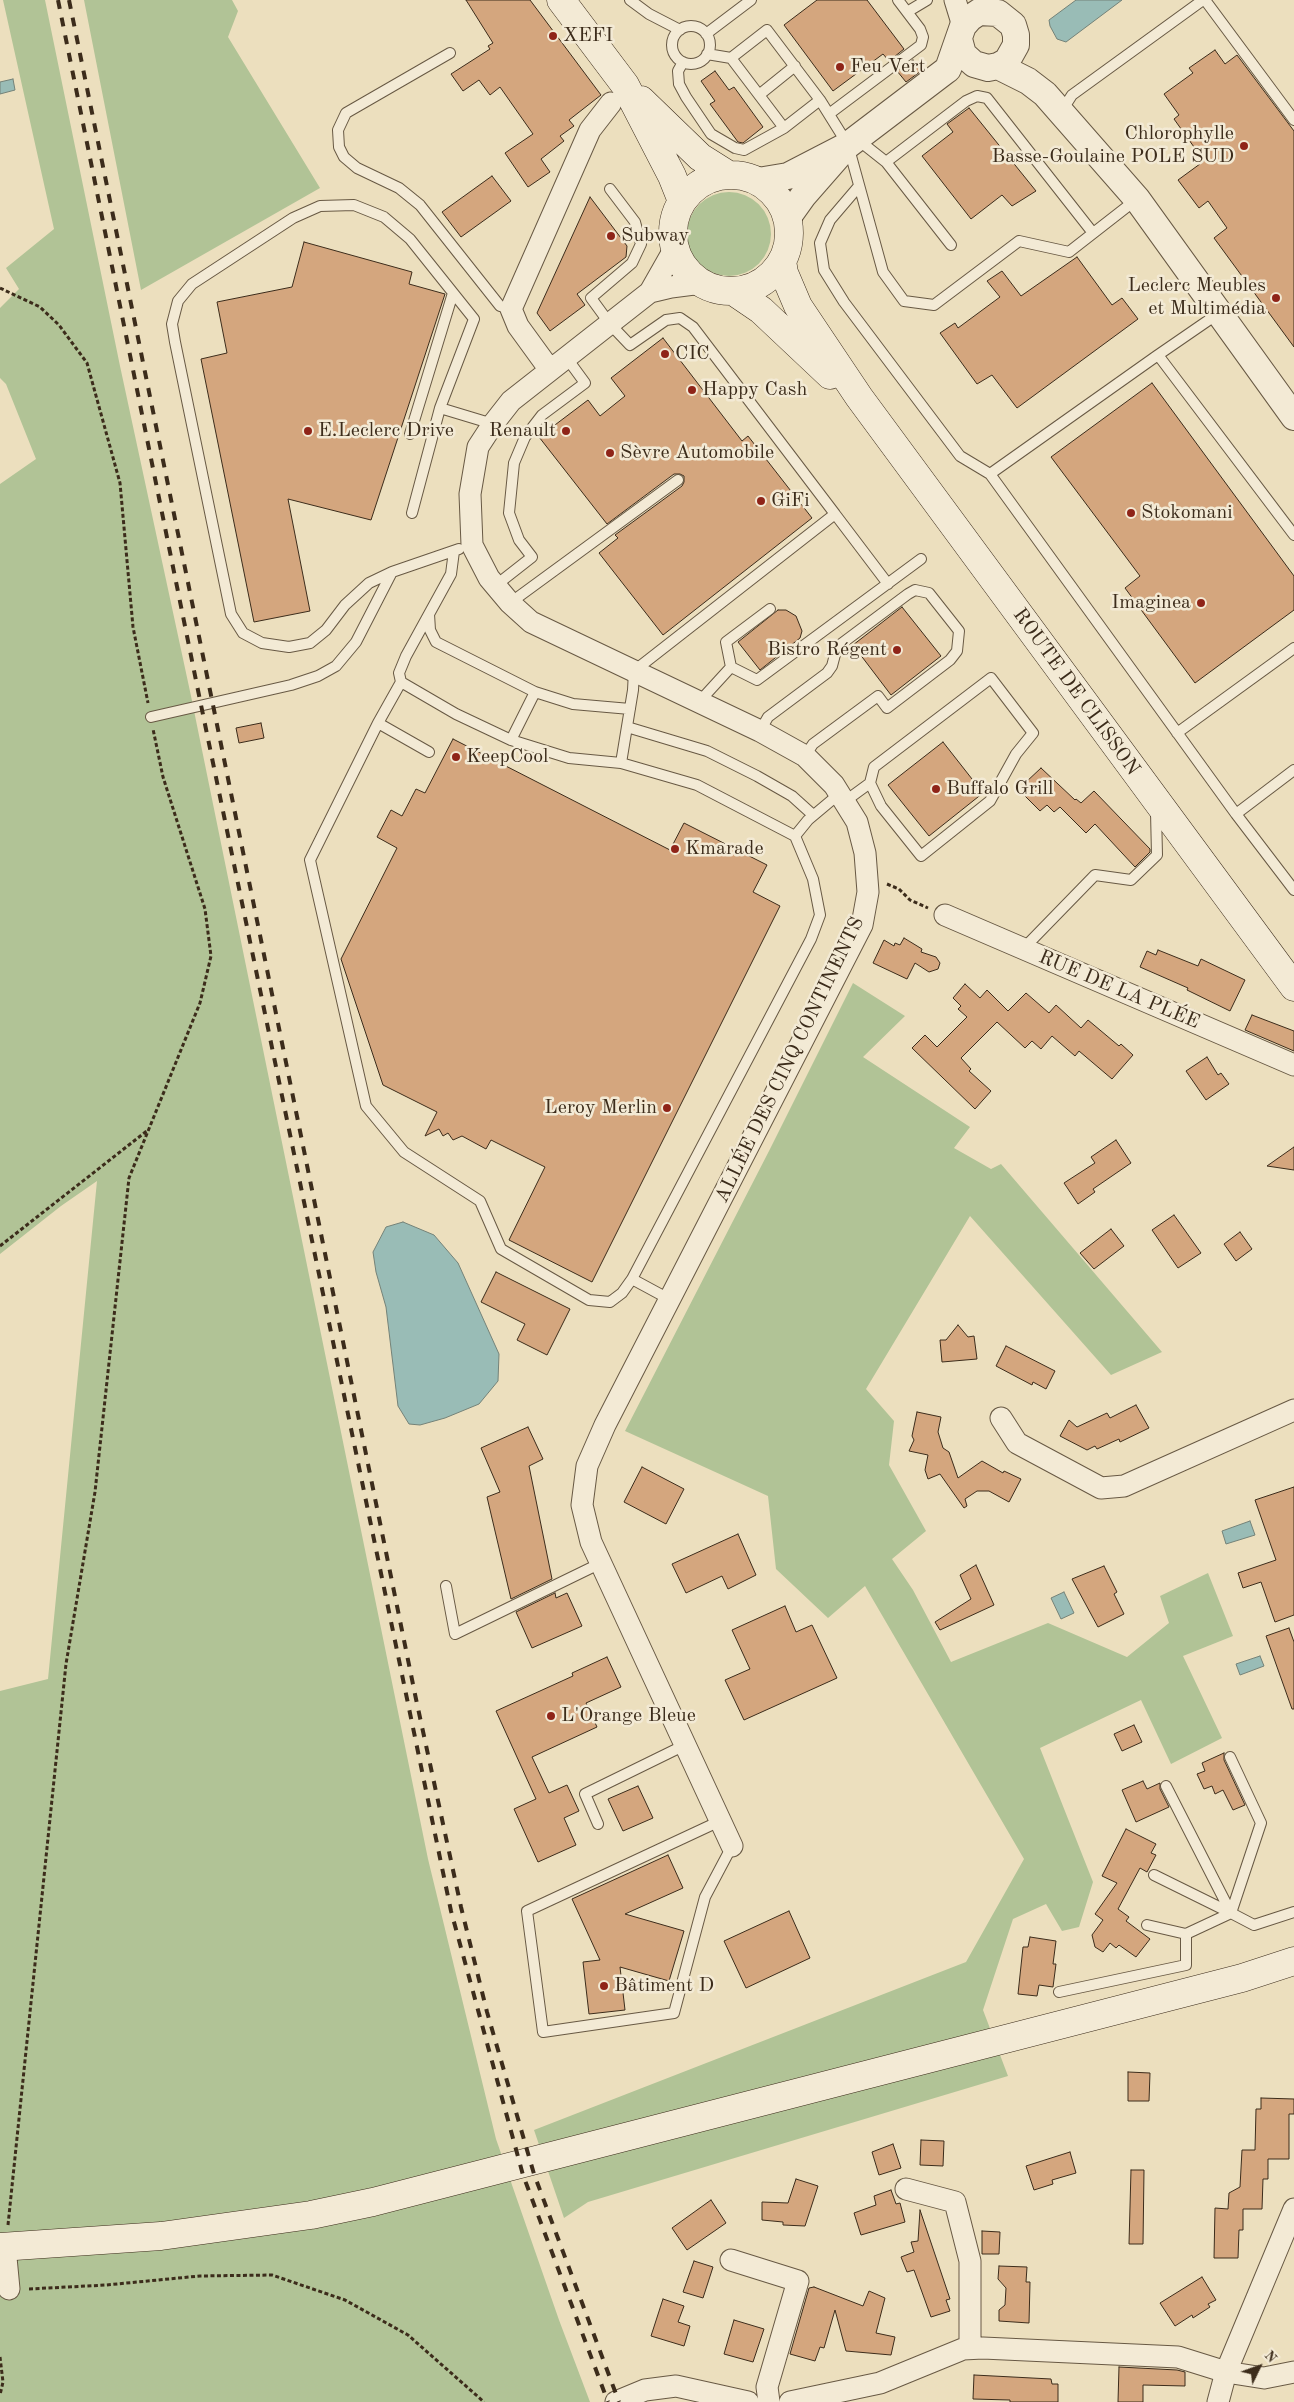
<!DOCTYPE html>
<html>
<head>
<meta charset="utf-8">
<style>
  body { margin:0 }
  #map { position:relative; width:1294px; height:2402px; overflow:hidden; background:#ecdfbe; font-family:"Old Standard TT",serif }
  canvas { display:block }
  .north { position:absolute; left:1234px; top:2342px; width:50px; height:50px; -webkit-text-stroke:4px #f3ead5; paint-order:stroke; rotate:48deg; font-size:14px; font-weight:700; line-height:20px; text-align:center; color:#3c2c1b }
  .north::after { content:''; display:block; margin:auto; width:18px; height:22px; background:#3c2c1b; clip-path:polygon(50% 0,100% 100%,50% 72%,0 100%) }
</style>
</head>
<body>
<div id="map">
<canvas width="1294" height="2402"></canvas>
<div class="north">N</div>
</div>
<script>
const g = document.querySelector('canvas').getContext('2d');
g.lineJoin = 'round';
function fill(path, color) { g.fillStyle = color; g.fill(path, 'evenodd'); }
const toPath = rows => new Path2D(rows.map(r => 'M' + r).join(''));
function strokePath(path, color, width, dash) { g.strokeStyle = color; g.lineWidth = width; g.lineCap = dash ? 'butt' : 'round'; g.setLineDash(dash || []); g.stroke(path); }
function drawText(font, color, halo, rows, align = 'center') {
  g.font = font + ' "Old Standard TT",serif'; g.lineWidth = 5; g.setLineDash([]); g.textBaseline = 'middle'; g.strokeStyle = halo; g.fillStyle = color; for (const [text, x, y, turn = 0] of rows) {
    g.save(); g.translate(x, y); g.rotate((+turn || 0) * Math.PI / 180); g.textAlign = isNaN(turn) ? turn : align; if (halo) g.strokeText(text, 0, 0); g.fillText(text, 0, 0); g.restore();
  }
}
const green = toPath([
  [3,0,45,0,120,366,191,696,428,1859,496,2139,559,2320,590,2402,0,2402,0,1691,48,1679,97,1181,61,1206,0,1254,0,484,36,459,6,384,0,378,0,308,19,289,6,268,54,229],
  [84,0,232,0,238,11,228,37,320,188,141,290],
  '687 234a42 42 0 1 1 84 0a42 42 0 1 1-84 0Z',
  [853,983,905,1016,863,1057,970,1127,954,1148,991,1169,1001,1164,1162,1352,1111,1375,970,1216,866,1389,894,1421,889,1465,926,1531,892,1559,913,1590,951,1662,1048,1623,1127,1657,1169,1623,1160,1596,1208,1573,1233,1636,1183,1656,1222,1738,1171,1764,1141,1700,1040,1748,1093,1882,1079,1927,1062,1931,1046,1904,1013,1919,983,2010,1008,2076,588,2202,564,2218,534,2130,966,1962,1024,1859,865,1586,828,1618,776,1569,768,1496,625,1431,769,1151]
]);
const water = toPath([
  [1076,0,1122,0,1066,42,1057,39,1050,26,1049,20,1076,0],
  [13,79,15,90,0,94,0,82,13,79],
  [403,1222,434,1235,458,1263,499,1354,498,1381,479,1404,445,1418,420,1425,409,1424,398,1406,386,1307,376,1272,373,1252,386,1227,403,1222],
  [1250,1521,1255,1535,1226,1544,1222,1531,1250,1521],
  [1064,1592,1074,1613,1061,1619,1051,1598,1064,1592],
  [1260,1656,1264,1666,1240,1675,1236,1664,1260,1656]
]);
const building = toPath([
  [466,0,530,0,601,95,569,120,574,126,560,136,564,141,541,159,550,172,528,187,505,153,533,134,500,87,490,95,479,80,463,91,451,74,490,49,488,46,493,43,466,0],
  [817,0,867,0,904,49,889,61,883,54,833,91,784,25,817,0],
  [1215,50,1225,64,1237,55,1294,131,1294,347,1214,238,1227,228,1208,201,1199,208,1178,180,1204,161,1174,119,1179,115,1164,94,1193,73,1189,68,1215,50],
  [913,60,921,71,906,82,897,71,913,60],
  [715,71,729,90,734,87,763,127,743,143,738,142,710,104,715,101,701,81,715,71],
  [969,108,1036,191,1012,206,1002,195,971,219,922,156,953,132,947,124,969,108],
  [492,176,511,201,461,237,442,212,492,176],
  [590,197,627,246,626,257,577,294,585,305,550,331,537,313,590,197],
  [304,242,412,272,409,284,445,294,371,520,288,499,310,611,254,622,201,359,227,353,217,302,292,287,304,242],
  [1077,257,1112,305,1122,298,1138,319,1017,408,992,375,977,384,940,333,955,323,958,328,1000,297,987,281,1002,271,1021,296,1077,257],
  [663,338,742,441,748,436,812,518,663,635,599,553,618,538,615,535,682,486,684,482,684,476,680,474,674,474,607,524,539,437,588,400,600,416,625,396,611,378,663,338],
  [1152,383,1294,576,1294,610,1195,683,1125,588,1140,576,1051,457,1152,383],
  [902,607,941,656,891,695,853,645,902,607],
  [778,610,786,610,796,616,802,631,800,638,760,670,738,642,778,610],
  [261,723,264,738,239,743,236,728,261,723],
  [453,739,670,850,684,823,767,865,753,892,780,906,592,1282,509,1240,545,1167,491,1140,486,1149,462,1136,453,1140,448,1133,443,1136,439,1129,425,1136,437,1112,383,1085,341,959,397,848,377,837,391,810,402,816,416,789,425,793,453,739],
  [943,742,983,793,929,836,888,785,943,742],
  [1041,768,1075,800,1076,799,1081,803,1094,791,1150,849,1150,852,1135,867,1095,824,1086,833,1060,807,1054,812,1047,805,1040,811,1023,794,1030,788,1025,783,1041,768],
  [904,938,922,949,921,952,936,957,940,963,938,969,929,972,915,963,907,979,873,963,884,940,894,946,895,943,900,945,904,938],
  [1158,950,1198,966,1201,959,1245,980,1230,1011,1187,990,1188,988,1140,967,1147,951,1156,955,1158,950],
  [965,984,980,998,987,990,1008,1011,1026,993,1049,1013,1056,1005,1081,1028,1088,1020,1119,1046,1121,1044,1133,1055,1112,1079,1079,1051,1075,1056,1052,1036,1041,1049,1032,1041,1025,1048,997,1022,961,1058,971,1069,969,1071,991,1091,975,1109,912,1048,925,1035,937,1047,967,1017,958,1009,961,1006,953,998,965,984],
  [1252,1015,1294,1031,1294,1051,1245,1030,1252,1015],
  [1207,1057,1218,1075,1221,1073,1229,1084,1206,1100,1186,1071,1207,1057],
  [1116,1140,1131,1163,1093,1189,1095,1192,1078,1204,1064,1183,1095,1163,1091,1157,1116,1140],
  [1294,1147,1294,1170,1267,1166,1294,1147],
  [1174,1215,1201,1253,1178,1268,1152,1230,1174,1215],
  [1111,1229,1124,1246,1094,1269,1080,1253,1111,1229],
  [1240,1232,1252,1249,1236,1261,1224,1244,1240,1232],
  [496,1272,570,1309,547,1355,517,1340,525,1324,481,1302,496,1272],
  [958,1325,968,1337,974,1336,977,1359,942,1362,940,1340,946,1340,958,1325],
  [1006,1346,1055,1371,1046,1389,1033,1382,1032,1385,996,1366,1006,1346],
  [1136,1405,1149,1428,1120,1442,1119,1439,1097,1449,1095,1446,1087,1450,1060,1436,1069,1420,1077,1427,1107,1413,1110,1418,1136,1405],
  [917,1412,941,1417,938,1432,943,1448,949,1452,958,1478,982,1461,1003,1473,1004,1471,1021,1479,1009,1502,989,1491,977,1491,965,1499,967,1506,964,1508,940,1474,928,1479,925,1470,928,1455,909,1451,914,1440,912,1436,917,1412],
  [528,1427,543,1459,529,1466,552,1579,511,1599,487,1497,500,1492,481,1448,528,1427],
  [642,1467,684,1489,666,1524,624,1502,642,1467],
  [1294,1487,1294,1615,1275,1622,1261,1582,1243,1588,1238,1573,1276,1560,1255,1500,1294,1487],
  [738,1534,756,1575,728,1589,722,1576,686,1593,672,1564,738,1534],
  [976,1565,994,1605,940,1630,935,1622,971,1599,960,1575,976,1565],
  [1104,1566,1117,1592,1114,1594,1124,1614,1098,1627,1072,1579,1104,1566],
  [555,1593,556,1598,567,1593,582,1626,532,1648,516,1612,555,1593],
  [785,1606,796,1632,812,1625,837,1678,744,1720,725,1680,750,1669,732,1630,785,1606],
  [1289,1628,1294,1642,1294,1709,1292,1709,1266,1636,1289,1628],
  [607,1657,621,1687,586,1703,597,1727,532,1757,549,1793,567,1785,579,1811,564,1818,576,1845,538,1862,514,1809,536,1799,496,1711,573,1676,572,1673,607,1657],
  [1134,1725,1142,1742,1122,1751,1114,1734,1134,1725],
  [1224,1753,1224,1760,1245,1805,1233,1810,1223,1790,1215,1794,1212,1786,1204,1789,1197,1774,1205,1771,1202,1763,1224,1753],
  [1143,1781,1147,1789,1160,1783,1160,1789,1169,1807,1136,1822,1122,1790,1143,1781],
  [638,1786,653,1818,623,1831,608,1799,638,1786],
  [1126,1829,1156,1844,1151,1853,1156,1855,1147,1872,1140,1868,1118,1909,1129,1917,1126,1921,1150,1939,1136,1957,1119,1945,1116,1948,1110,1943,1103,1952,1095,1947,1092,1935,1103,1920,1095,1914,1117,1883,1102,1876,1126,1829],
  [668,1855,683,1888,625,1914,684,1931,669,1981,620,1967,625,2010,589,2014,583,1962,600,1960,572,1899,668,1855],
  [789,1911,810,1958,746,1988,724,1941,789,1911],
  [1030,1937,1056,1941,1053,1964,1056,1964,1053,1987,1039,1985,1037,1996,1018,1994,1023,1947,1028,1947,1030,1937],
  [1128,2072,1150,2073,1149,2101,1128,2101,1128,2072],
  [1261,2098,1294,2099,1294,2114,1289,2114,1289,2159,1268,2159,1268,2179,1263,2179,1262,2209,1243,2209,1243,2230,1239,2230,1238,2258,1214,2258,1215,2208,1228,2209,1229,2193,1240,2187,1242,2150,1255,2150,1256,2109,1261,2109,1261,2098],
  [921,2140,944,2141,943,2166,920,2165,921,2140],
  [893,2144,901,2168,879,2175,872,2152,893,2144],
  [1070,2152,1076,2173,1052,2180,1053,2184,1034,2190,1026,2166,1070,2152],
  [1131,2170,1144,2170,1143,2244,1129,2244,1131,2170],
  [796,2179,818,2186,805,2226,783,2225,783,2222,762,2220,762,2202,788,2203,796,2179],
  [891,2190,896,2204,900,2203,905,2222,861,2235,854,2213,876,2205,874,2196,891,2190],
  [711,2200,726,2223,687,2250,672,2228,711,2200],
  [920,2210,950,2299,946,2300,950,2311,931,2317,914,2270,907,2272,901,2257,914,2252,911,2242,918,2241,920,2210],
  [982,2231,1000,2232,999,2254,982,2254,982,2231],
  [694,2261,713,2267,703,2298,683,2292,694,2261],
  [999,2266,1027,2267,1026,2282,1030,2282,1029,2323,999,2321,999,2310,1005,2305,1006,2288,998,2279,999,2266],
  [1202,2277,1216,2300,1208,2304,1210,2307,1193,2318,1192,2315,1175,2326,1160,2303,1202,2277],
  [814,2287,863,2306,869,2291,885,2298,876,2333,895,2337,891,2355,846,2351,835,2310,824,2348,820,2347,815,2361,790,2354,809,2288,814,2287],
  [663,2299,684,2306,678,2322,690,2326,684,2346,651,2336,663,2299],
  [734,2320,764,2329,753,2362,724,2354,734,2320],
  [1119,2367,1177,2370,1185,2372,1185,2386,1143,2385,1143,2402,1118,2402,1119,2367],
  [974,2375,1051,2379,1052,2384,1058,2384,1058,2402,1010,2402,1010,2400,973,2399,974,2375]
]);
const path = toPath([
  [661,236,664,215],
  [0,288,40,307,59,325,87,363,120,483,133,627,148,703],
  [887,884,899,889,910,900,928,908],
  [0,1246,148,1130],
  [8,2225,66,1664,95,1492,129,1178,200,1003,211,956,205,909,163,777,153,729],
  [29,2289,106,2285,200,2276,272,2275,345,2300,408,2335,484,2402],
  [0,2357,3,2382,0,2395]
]);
const service = toPath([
  [630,0,649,14,680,30],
  [1205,0,1294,120],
  [907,12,927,0],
  '672 45a19 19 0 1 1 38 0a19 19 0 1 1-38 0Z',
  [706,34,751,0],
  [450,53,346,113,338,130,339,147,344,157,357,168,399,188,420,205,500,306,511,309],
  [707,54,731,58],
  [683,62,678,71,679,84,686,97,711,134,735,148,744,150,784,128,820,100,848,145,883,272,904,301,934,305,1019,241,1069,252,1137,199],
  [759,95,795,66],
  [1061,112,1072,95,1203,0],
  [829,114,921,45,923,37,920,29,898,0],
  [784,128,731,58,767,30,820,100],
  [857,139,886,162,951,245],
  [886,162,966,101,977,96,987,98,1093,233],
  [859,186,830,220,820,243,824,270,844,302,960,456,990,474],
  [610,189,635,222,641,244,632,263,591,298,610,324,630,345,666,320,680,318,693,327,835,514,634,671,633,690,621,763],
  [1219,313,1158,355,1294,535],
  [1158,355,990,474,1236,814,1294,890],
  [410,434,453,293],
  [412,513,440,408,493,424],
  [835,514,888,584],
  [454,551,451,574,406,656,399,673,401,682,456,714,511,740,569,758,621,763,697,785,795,836],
  [392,572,369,583,345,605,326,630,310,643,289,647,262,643,243,633,231,614,175,342,172,324,178,301,192,284,293,218,320,206,354,205,384,217,410,239,474,319,440,408],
  [495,586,532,557,519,540,509,513,514,463,525,437,542,415,585,383,566,357],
  [510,603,678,480],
  [429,614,430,630,436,642,535,692,573,704,630,709],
  [731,667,726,642,770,609],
  [401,682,378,723,429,752],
  [699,702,731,667,757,680,921,559],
  [151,717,291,685,318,676,336,666,356,642,392,572,459,549],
  [378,723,310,860,366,1106,404,1152,480,1201,501,1249,589,1300,610,1302,622,1293,632,1279],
  [627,727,707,751,757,776,792,796,813,815],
  [760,731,768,717,827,673,832,666,837,647,908,594,915,590,929,593,959,631,957,651,950,660,887,708,878,696,813,744,805,756],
  [1177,733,1294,648],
  [511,740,535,692],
  [844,802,870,783,874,767,991,678,1033,733,1016,754,990,801,921,856,881,806,870,783],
  [1236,814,1294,770],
  [1023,949,1095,875,1131,880,1157,855,1156,812],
  [669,1299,632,1279,811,939,820,915,813,879,795,836,808,820,839,794],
  [446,1586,455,1634,601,1563],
  [720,1821,527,1911,543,2032,674,2013,705,1897,732,1846],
  [598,1824,585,1794,685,1745],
  [1154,1875,1231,1913,1166,1786],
  [1231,1913,1254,1925,1294,1912],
  [1147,1925,1186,1934],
  [1059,1992,1186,1965,1186,1934,1231,1913,1261,1823,1230,1757]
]);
const minor = toPath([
  [955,0,963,26],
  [702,283,671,287,650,292,511,401,493,424,478,447,470,494,472,545,489,578,510,603,531,622,760,731,805,756,834,785,857,822,865,853,868,892,862,925,605,1425,587,1466,582,1505,591,1542,732,1846],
  [650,292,675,248],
  [550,370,518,326,511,309,590,130,611,103],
  [945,915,1294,1065],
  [1001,1418,1017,1443,1101,1488,1124,1486,1294,1410],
  [906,2189,955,2202,970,2261,970,2348],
  [5,2247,9,2289],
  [731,2260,798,2281,767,2387,769,2402],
  [616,2402,645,2390,676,2386,748,2402],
  [790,2402,880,2383,963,2349,983,2348,1178,2357,1226,2372,1264,2378,1294,2372],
  [1218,2402,1226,2372,1294,2209]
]);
const tertiary = toPath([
  [998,66,1028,81,1045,94,1137,199,1294,417],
  [758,181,788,176,848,145,944,72,948,69,963,26,970,18,979,12,998,13,1013,25,1016,35,1016,45,1007,61,998,66,988,68,974,64,963,54,959,39],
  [788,217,803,196,838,156]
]);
const secondary = toPath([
  [561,0,625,85,672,176,682,201],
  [641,100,700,157,727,174],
  '673 233a58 58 0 1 1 116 0a58 58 0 1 1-116 0Z',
  [782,261,784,273,798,306,859,397,1294,987],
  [733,291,761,310,830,375],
  [0,2247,161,2236,311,2215,373,2202,1242,1978,1294,1961]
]);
const rail = toPath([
  [58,0,201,705,451,1911,523,2175,608,2402],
  [69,0,416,1699,461,1907,487,2012,534,2174,619,2402]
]);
const markers = [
  [553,36,5,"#8f2418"],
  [840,67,5,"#8f2418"],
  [1244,146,5,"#8f2418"],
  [611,236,5,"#8f2418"],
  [1276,298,5,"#8f2418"],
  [665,354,5,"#8f2418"],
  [692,390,5,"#8f2418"],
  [308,431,5,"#8f2418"],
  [566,431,5,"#8f2418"],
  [610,453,5,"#8f2418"],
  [761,501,5,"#8f2418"],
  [1131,513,5,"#8f2418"],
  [1201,603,5,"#8f2418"],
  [897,650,5,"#8f2418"],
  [456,757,5,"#8f2418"],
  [936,789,5,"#8f2418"],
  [675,849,5,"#8f2418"],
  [667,1108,5,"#8f2418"],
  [551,1716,5,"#8f2418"],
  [604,1986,5,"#8f2418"]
];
const poiNames = [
  ["XEFI",563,36],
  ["Feu Vert",850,67],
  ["Chlorophylle",1234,134,"right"],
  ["Basse-Goulaine POLE SUD",1234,157,"right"],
  ["Subway",621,236],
  ["Leclerc Meubles",1266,286,"right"],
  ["et Multimédia",1266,309,"right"],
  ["CIC",675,354],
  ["Happy Cash",702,390],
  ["E.Leclerc Drive",318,431],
  ["Renault",556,431,"right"],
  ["Sèvre Automobile",620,453],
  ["GiFi",771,501],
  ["Stokomani",1141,513],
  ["Imaginea",1191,603,"right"],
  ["Bistro Régent",887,650,"right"],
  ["KeepCool",466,757],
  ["Buffalo Grill",946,789],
  ["Kmarade",685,849],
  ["Leroy Merlin",657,1108,"right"],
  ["L'Orange Bleue",561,1716],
  ["Bâtiment D",614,1986]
];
const streetNames = [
  ["ROUTE DE CLISSON",1076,692,54],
  ["RUE DE LA PLÉE",1119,990,23],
  ["ALLÉE DES CINQ CONTINENTS",790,1060,-64]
];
fill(green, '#b1c396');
fill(water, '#99bcb6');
strokePath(water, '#748278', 1);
fill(building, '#d4a67e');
strokePath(building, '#3c2c1b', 1);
strokePath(service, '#685944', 12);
strokePath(minor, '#685944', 23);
strokePath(tertiary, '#685944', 28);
strokePath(secondary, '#3c2c1b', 29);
strokePath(path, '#3c2c1b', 3, [4, 2.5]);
strokePath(service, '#f3ead5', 10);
strokePath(minor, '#f3ead5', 21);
strokePath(tertiary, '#f3ead5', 26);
strokePath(secondary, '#f3ead5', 28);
strokePath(rail, '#3c2c1b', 4, [9, 9]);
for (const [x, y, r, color] of markers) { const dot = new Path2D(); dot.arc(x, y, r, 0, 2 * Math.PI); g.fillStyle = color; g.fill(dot); strokePath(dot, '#f3ead5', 2); }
drawText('20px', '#3c2c1b', '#f3ead5', poiNames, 'left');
drawText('20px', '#3c2c1b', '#f3ead5', streetNames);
</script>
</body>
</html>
